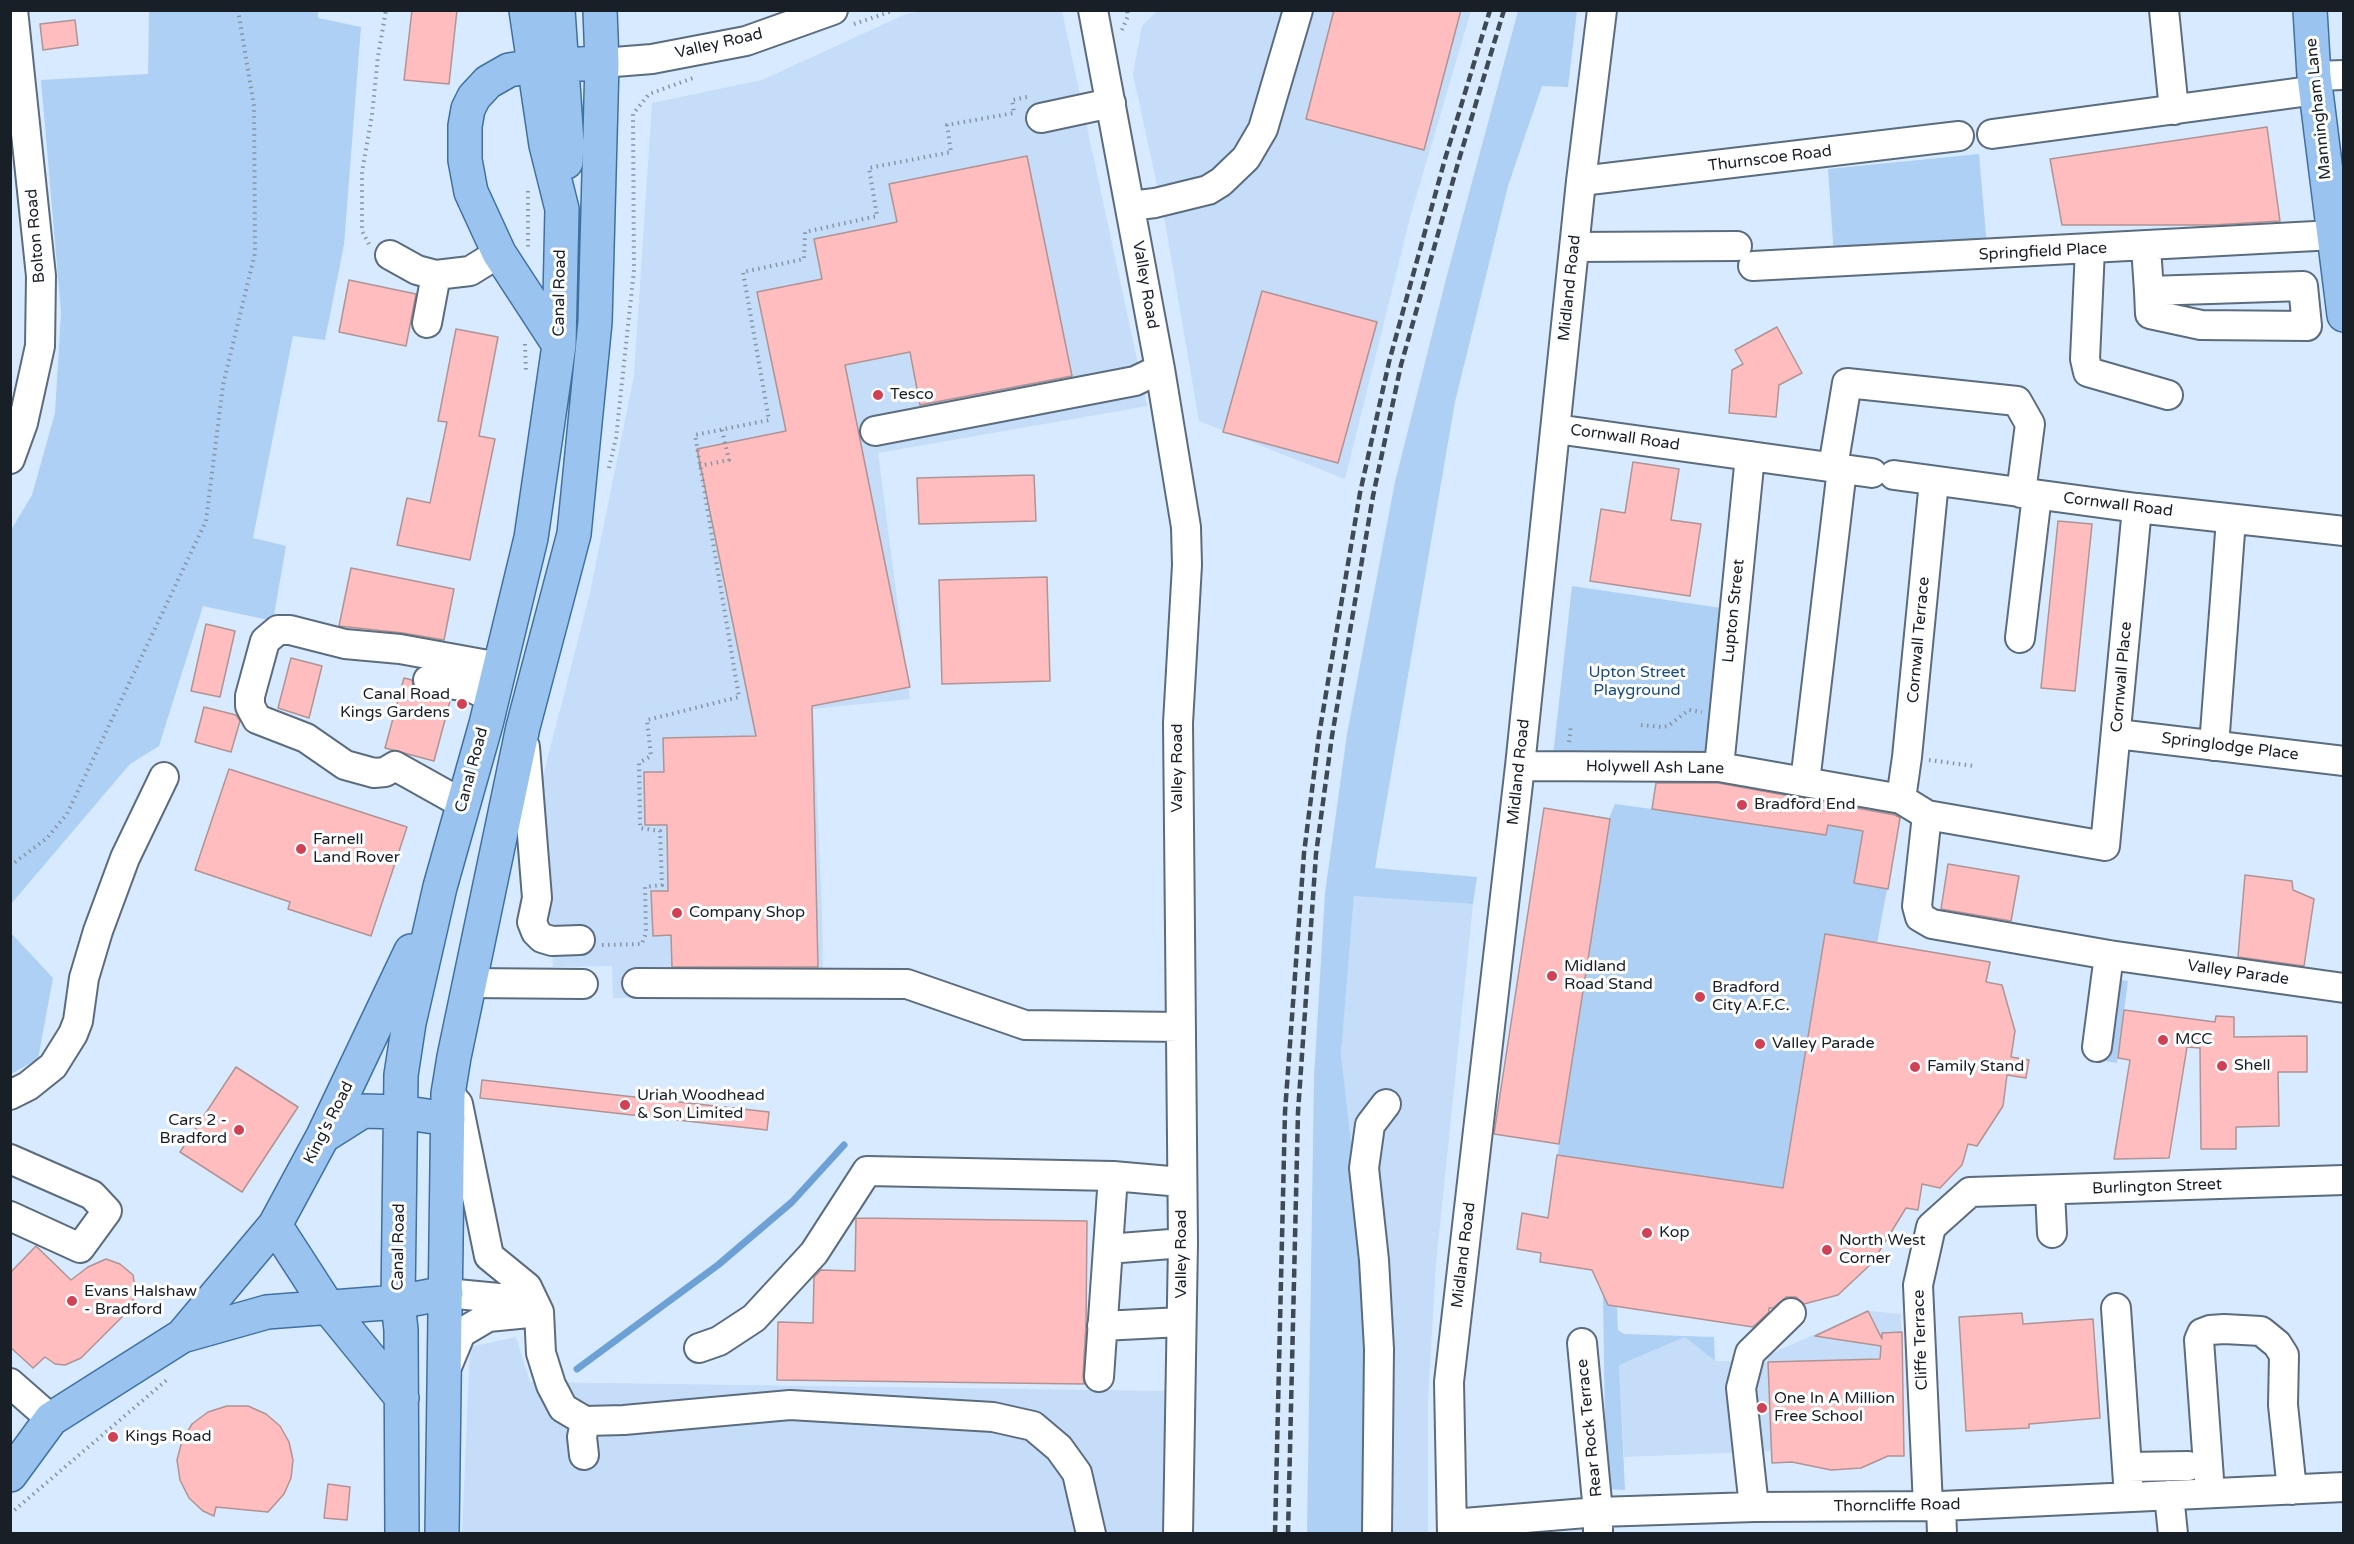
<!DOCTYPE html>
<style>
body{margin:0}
#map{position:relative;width:2354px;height:1544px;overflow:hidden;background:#d7eaff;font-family:"Varela Round",sans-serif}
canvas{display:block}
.frame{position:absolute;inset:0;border:12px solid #181f27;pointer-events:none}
</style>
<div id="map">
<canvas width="2354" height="1544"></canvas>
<div class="frame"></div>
</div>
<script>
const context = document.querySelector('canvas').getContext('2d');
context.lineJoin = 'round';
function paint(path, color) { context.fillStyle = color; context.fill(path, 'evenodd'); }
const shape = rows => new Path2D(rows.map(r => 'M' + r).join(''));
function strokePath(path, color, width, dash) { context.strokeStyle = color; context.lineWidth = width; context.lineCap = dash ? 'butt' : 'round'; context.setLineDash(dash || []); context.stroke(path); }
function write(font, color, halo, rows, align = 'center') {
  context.font = font + ' "Varela Round",sans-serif'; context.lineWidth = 6; context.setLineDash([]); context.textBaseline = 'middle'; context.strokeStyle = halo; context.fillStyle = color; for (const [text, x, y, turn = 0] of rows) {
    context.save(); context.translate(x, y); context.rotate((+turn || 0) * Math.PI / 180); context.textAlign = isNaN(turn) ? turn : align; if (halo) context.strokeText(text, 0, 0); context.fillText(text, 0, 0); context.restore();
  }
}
const built = shape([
 [923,11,1062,11,1147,406,878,453,910,699,813,709,822,911,823,994,613,998,612,966,553,967,541,784,590,593,634,376,652,103,762,80,906,14],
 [1157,11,1471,11,1411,214,1345,479,1199,421,1165,222,1133,74,1142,26],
 [1354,895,1473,904,1436,1264,1428,1399,1428,1533,1368,1533,1365,1266,1341,1054],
 [1868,1311,1901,1314,1904,1456,1888,1456,1861,1468,1831,1470,1792,1462,1772,1463,1771,1451,1624,1457,1619,1365,1685,1337,1715,1361,1768,1362,1768,1355],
 [516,1337,530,1382,1166,1391,1164,1533,462,1534,470,1347]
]);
const green = shape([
 [149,11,318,11,318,18,361,27,344,245,325,340,293,336,253,538,286,546,273,621,203,606,159,746,130,764,11,904,11,530,32,495,55,413,61,312,41,80,148,74],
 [1518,11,1577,11,1568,87,1542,86,1508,186,1455,402,1375,868,1477,877,1473,904,1354,896,1341,1054,1365,1266,1368,1533,1307,1534,1314,1077,1325,893,1347,734,1395,482,1446,279],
 [1979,154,1987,247,1834,257,1828,169],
 [1572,586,1721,608,1706,761,1553,756],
 [1657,773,1749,787,1846,797,1901,814,1877,943,1990,962,1986,982,2002,985,2015,1031,2011,1057,2029,1060,2026,1078,2007,1075,2003,1106,1977,1146,1968,1144,1962,1165,1940,1188,1922,1185,1918,1210,1906,1208,1872,1263,1850,1284,1823,1299,1790,1307,1769,1308,1766,1329,1617,1306,1618,1330,1624,1334,1714,1337,1715,1361,1685,1337,1619,1365,1625,1490,1606,1489,1603,1294,1592,1270,1540,1262,1541,1253,1517,1249,1522,1213,1549,1217,1559,1144,1494,1134,1544,808,1609,818,1615,804,1652,809],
 [11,933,53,978,38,1059,11,1074],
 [2121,980,2128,981,2117,1063,2106,1061]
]);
const stream = shape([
 [577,1369,718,1265,792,1202,844,1145]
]);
const building = shape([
 [412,10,457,10,449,84,404,80,412,10],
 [1334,10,1461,10,1424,150,1306,119,1334,10],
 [75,20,78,45,43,50,40,24,75,20],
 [2267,127,2280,221,2213,225,2062,225,2050,159,2267,127],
 [1027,156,1072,376,920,405,910,352,845,365,910,687,812,706,818,967,672,967,671,935,653,936,651,891,668,891,667,825,645,825,644,772,664,772,663,738,756,736,697,449,786,431,757,292,822,279,814,239,897,222,889,184,1027,156],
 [349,280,416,294,406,346,339,332,349,280],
 [1262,291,1377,322,1338,463,1223,432,1262,291],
 [1777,327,1802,373,1779,385,1776,417,1729,413,1732,370,1743,364,1735,350,1777,327],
 [456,329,498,337,479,436,495,439,470,560,397,545,407,498,430,503,447,422,438,421,456,329],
 [1633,462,1679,469,1671,520,1701,524,1690,596,1590,581,1601,509,1625,513,1633,462],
 [1034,475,1036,521,919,524,917,478,1034,475],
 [2058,521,2092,524,2075,691,2041,688,2058,521],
 [351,568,454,589,444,640,403,633,339,626,351,568],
 [1047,577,1050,681,942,684,939,580,1047,577],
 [206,624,235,631,220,697,191,691,206,624],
 [291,658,322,666,309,718,278,708,291,658],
 [404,678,412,680,413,686,418,693,450,701,434,761,385,748,404,678],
 [204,707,236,715,240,721,231,752,195,742,204,707],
 [229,769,407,827,371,936,288,909,290,902,195,870,229,769],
 [1656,783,1718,783,1895,815,1900,818,1888,889,1854,883,1863,831,1828,825,1826,835,1652,809,1656,783],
 [1544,808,1610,819,1559,1144,1494,1134,1544,808],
 [1948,864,2019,876,2011,921,1941,909,1948,864],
 [2245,875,2292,881,2293,890,2314,899,2304,966,2238,957,2245,875],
 [1825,934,1990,962,1986,982,2002,985,2015,1031,2011,1057,2029,1060,2026,1078,2007,1075,2003,1106,1977,1146,1968,1144,1962,1165,1940,1188,1922,1184,1918,1210,1906,1208,1872,1263,1838,1295,1804,1304,1796,1297,1786,1297,1773,1308,1769,1308,1769,1312,1753,1327,1608,1305,1592,1270,1540,1262,1541,1253,1517,1249,1522,1213,1548,1218,1557,1155,1783,1188,1825,934],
 [2124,1010,2215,1022,2216,1016,2234,1017,2234,1037,2307,1036,2307,1072,2278,1072,2279,1126,2236,1127,2236,1149,2201,1149,2200,1048,2187,1047,2169,1158,2114,1159,2130,1060,2118,1058,2124,1010],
 [236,1067,298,1107,242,1192,180,1152,236,1067],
 [482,1080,769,1112,767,1130,480,1098,482,1080],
 [856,1218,1087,1221,1086,1324,1083,1376,1084,1384,777,1380,778,1322,813,1323,814,1277,821,1270,855,1271,856,1218],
 [36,1246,71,1280,88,1267,106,1259,120,1264,133,1275,136,1293,130,1309,81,1358,65,1365,55,1364,45,1357,33,1368,10,1347,10,1273,36,1246],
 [1868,1311,1882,1339,1882,1333,1902,1332,1904,1456,1888,1456,1861,1468,1831,1470,1792,1462,1772,1463,1768,1362,1880,1359,1881,1346,1815,1336,1868,1311],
 [2022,1313,2023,1324,2093,1319,2100,1418,2029,1424,2029,1428,1966,1431,1959,1317,2022,1313],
 [227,1406,248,1406,266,1414,280,1426,289,1442,293,1460,291,1478,284,1494,268,1512,216,1507,214,1516,203,1511,189,1498,180,1480,177,1460,182,1441,192,1424,208,1412,227,1406],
 [328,1484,350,1487,347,1520,324,1518,328,1484]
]);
const path = shape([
 [854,24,895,10],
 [1122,30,1128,16,1127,10],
 [528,191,528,247],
 [369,244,362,231,362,172,372,115,378,56,386,10],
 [525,344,526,373],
 [699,466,729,460,722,430],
 [609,468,616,438,634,270,633,114,649,94,693,78],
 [1641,725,1662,727,1668,726,1689,710,1702,712],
 [1569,742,1571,726],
 [1929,760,1974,766],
 [10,866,47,838,67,814,206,521,223,385,255,253,254,106,238,10],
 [602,945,642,944,646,933,645,887,662,885,660,831,640,828,639,763,651,756,647,720,739,697,695,435,769,420,743,272,804,259,805,232,877,216,869,168,951,152,947,125,1014,113,1012,100,1027,97],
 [10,1514,169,1378]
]);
const minor = shape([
 [1093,10,1160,369,1186,527,1187,565,1178,723,1183,1243,1178,1534],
 [2164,10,2174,110],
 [602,63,652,59,746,41,833,10],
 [2314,76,2344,75],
 [1041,118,1111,103],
 [1992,134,2317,90],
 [1581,181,1959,136],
 [1130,206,1155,203,1208,190,1221,182,1246,158,1263,129,1298,10],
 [1574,247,1737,246],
 [2146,247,2149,291,2303,286,2307,326,2201,325,2150,314,2149,291],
 [2090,249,2085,359,2088,372,2168,395],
 [390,255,417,270,436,275,470,271,499,253],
 [1753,266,2334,235],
 [427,323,436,275],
 [1556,429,1872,473],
 [875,431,1135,381,1160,369],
 [10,459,23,423,40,346,41,276,13,10],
 [1833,467,1847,383,2017,401,2030,424,2021,493],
 [1894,475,2137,508,2344,531],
 [2020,638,2037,495],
 [428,680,472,688,491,697],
 [2117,734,2344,761],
 [2214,746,2231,519],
 [525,747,537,898,532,922,536,932,542,938,552,941,580,940],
 [1520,766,1719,767,1901,799,1927,815,2105,846,2137,508],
 [1719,767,1750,456],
 [1805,782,1842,469],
 [1901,799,1907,757,1934,481],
 [463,804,395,766,385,772,374,773,345,765,306,738,257,719,250,706,250,696,265,641,278,630,290,630,345,644,400,649,499,667],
 [1927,815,1917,906,1920,917,1932,924,2109,955,2344,988],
 [470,983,583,984],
 [637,983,907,984,1025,1025,1180,1027],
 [2097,1047,2109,955],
 [10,1095,28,1086,53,1066,73,1034,78,1021,84,978,98,931,125,858,164,777],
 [453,1098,458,1104,489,1256,527,1287,539,1312,541,1353,551,1385,563,1408,585,1421,624,1420,790,1405,993,1417,1033,1426,1059,1448,1077,1473,1091,1534],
 [10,1159,92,1195,107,1211,80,1248,10,1216],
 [1113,1176,1181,1182],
 [2050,1191,2052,1233],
 [1108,1249,1183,1243],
 [446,1293,509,1299,523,1305],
 [2116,1308,2129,1497],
 [1102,1326,1181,1322],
 [1582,1343,1598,1512,1598,1534],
 [699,1348,719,1341,754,1318,814,1253,867,1171,1113,1176,1099,1377],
 [446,1369,461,1333,488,1317,539,1312],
 [10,1383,51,1419],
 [584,1455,582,1437,585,1421],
 [2127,1467,2188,1466],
 [2210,1493,2199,1340,2202,1333,2210,1330,2224,1329,2261,1331,2277,1344,2284,1355,2283,1405,2292,1490],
 [2169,1495,2173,1534],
 [1928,1506,1918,1285,1931,1227,1970,1192,2344,1180],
 [1941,1506,1942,1534],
 [1754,1507,1741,1388,1750,1353,1791,1313],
 [1452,1524,1598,1512,1754,1507,1941,1506,2344,1487],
 [1377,1534,1379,1349,1374,1260,1364,1168,1370,1125,1386,1104],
 [1452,1534,1449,1382,1520,766,1581,181,1602,10]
]);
const major = shape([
 [558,10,567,143,566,162],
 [2310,10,2314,76,2344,315],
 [559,345,499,253,471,192,465,160,465,126,468,109,474,97,488,82,509,70,535,66,602,63],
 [325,1135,363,1111,400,1112,448,1119],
 [275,1225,328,1307,402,1398],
 [182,1336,275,1225,323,1136,411,951],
 [10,1475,51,1419,182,1336,267,1312,398,1302,446,1293],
 [402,1534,401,1330,398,1302,401,1075,409,1023,440,887,486,724,531,538,559,345,562,209,546,145,526,10],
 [442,1534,448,1094,454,1057,523,727,574,534,595,322,602,63,600,10]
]);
const rail = shape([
 [1275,1534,1285,1112,1304,853,1319,735,1360,493,1389,362,1445,159,1490,10],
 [1288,1534,1298,1112,1316,854,1332,736,1373,496,1401,365,1458,163,1504,10]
]);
const markers = [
 [878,395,6,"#d14155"],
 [462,704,6,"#d14155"],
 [1742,805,6,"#d14155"],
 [301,849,6,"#d14155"],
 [677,913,6,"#d14155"],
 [1552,976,6,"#d14155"],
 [1700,997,6,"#d14155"],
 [2163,1040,6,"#d14155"],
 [1760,1044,6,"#d14155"],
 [2222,1066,6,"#d14155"],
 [1915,1067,6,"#d14155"],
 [625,1105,6,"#d14155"],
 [239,1130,6,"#d14155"],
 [1647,1233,6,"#d14155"],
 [1827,1250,6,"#d14155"],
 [72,1301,6,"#d14155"],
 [1762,1408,6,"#d14155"],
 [113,1437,6,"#d14155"]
];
const streetNames = [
 ["Valley Road",719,44,-13],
 ["Manningham Lane",2319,109,-96],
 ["Thurnscoe Road",1770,159,-7],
 ["Bolton Road",36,236,-95],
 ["Springfield Place",2043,252,-3],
 ["Valley Road",1145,285,80],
 ["Midland Road",1570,288,-84],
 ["Canal Road",560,293,-89],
 ["Cornwall Road",1625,438,8],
 ["Cornwall Road",2118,505,7],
 ["Lupton Street",1734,611,-84],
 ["Cornwall Terrace",1919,640,-85],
 ["Cornwall Place",2122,677,-85],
 ["Springlodge Place",2230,747,7],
 ["Valley Road",1178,768,-90],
 ["Holywell Ash Lane",1655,768,1],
 ["Canal Road",472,770,-75],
 ["Midland Road",1519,772,-84],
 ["Valley Parade",2238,973,8],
 ["King's Road",329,1123,-63],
 ["Burlington Street",2157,1187,-2],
 ["Canal Road",399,1247,-89],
 ["Valley Road",1182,1254,-90],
 ["Midland Road",1464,1255,-83],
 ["Cliffe Terrace",1921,1340,-92],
 ["Rear Rock Terrace",1590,1428,-96],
 ["Thorncliffe Road",1897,1506,-1]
];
const poiNames = [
 ["Tesco",890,395],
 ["Canal Road",450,695,"right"],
 ["Kings Gardens",450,713,"right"],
 ["Bradford End",1754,805],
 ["Farnell",313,840],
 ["Land Rover",313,858],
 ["Company Shop",689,913],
 ["Midland",1564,967],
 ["Road Stand",1564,985],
 ["Bradford",1712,988],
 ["City A.F.C.",1712,1006],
 ["MCC",2175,1040],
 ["Valley Parade",1772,1044],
 ["Shell",2234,1066],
 ["Family Stand",1927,1067],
 ["Uriah Woodhead",637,1096],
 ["& Son Limited",637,1114],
 ["Cars 2 -",227,1121,"right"],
 ["Bradford",227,1139,"right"],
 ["Kop",1659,1233],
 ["North West",1839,1241],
 ["Corner",1839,1259],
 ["Evans Halshaw",84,1292],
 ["- Bradford",84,1310],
 ["One In A Million",1774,1399],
 ["Free School",1774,1417],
 ["Kings Road",125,1437]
];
const parkNames = [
 ["Upton Street",1637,673],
 ["Playground",1637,691]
];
paint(built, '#c5ddf8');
paint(green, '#aed0f4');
strokePath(stream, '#6da0d5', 7);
paint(building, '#ffbdbf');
strokePath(building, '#b09393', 1.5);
strokePath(minor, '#5b6c7e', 32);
strokePath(major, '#4070a2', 36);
strokePath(path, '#8694a3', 4, [1.5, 4.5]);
strokePath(minor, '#fff', 28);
strokePath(major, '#9ac4ef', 33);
strokePath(rail, '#404a54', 4.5, [9, 4.5]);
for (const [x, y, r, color] of markers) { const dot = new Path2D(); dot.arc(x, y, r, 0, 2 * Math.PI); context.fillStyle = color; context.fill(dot); strokePath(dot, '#fff', 2); }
write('16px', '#181f27', '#fff', streetNames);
write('16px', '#181f27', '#fff', poiNames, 'left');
write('16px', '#174d7e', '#fff', parkNames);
</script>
